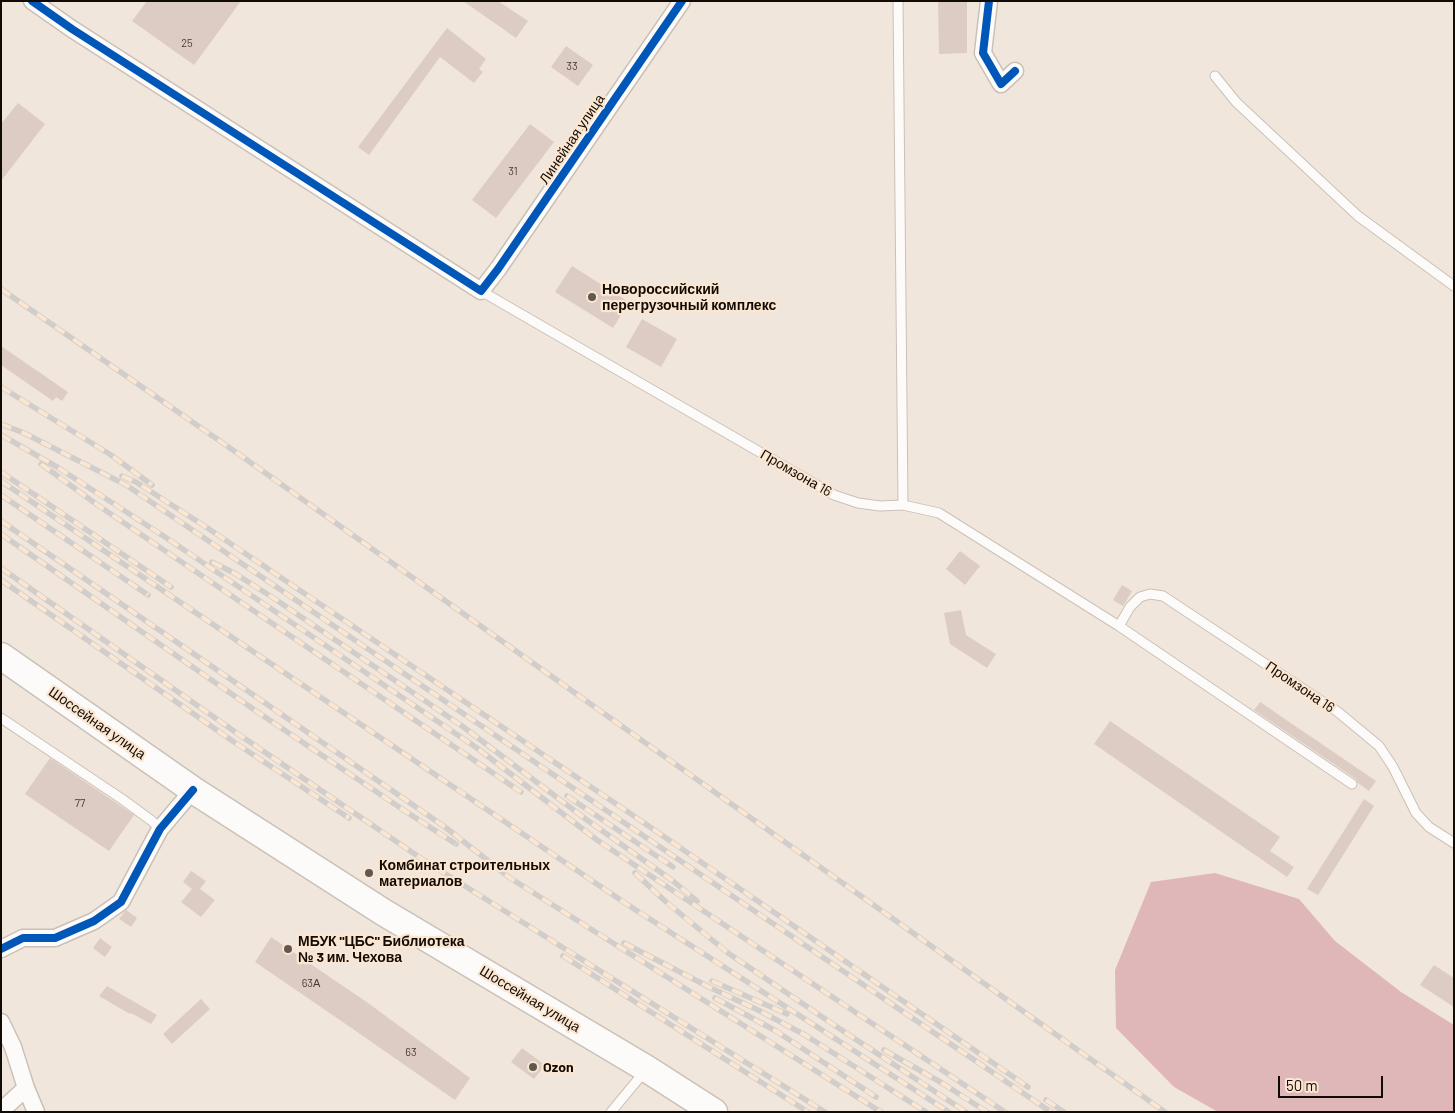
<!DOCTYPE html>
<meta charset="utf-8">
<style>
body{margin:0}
#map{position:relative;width:1455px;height:1113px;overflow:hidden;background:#f1e6db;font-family:Barlow,sans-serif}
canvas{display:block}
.frame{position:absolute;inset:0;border:2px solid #120b05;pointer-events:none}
.scale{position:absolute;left:1278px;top:1076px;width:105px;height:22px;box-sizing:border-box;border:2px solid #120b05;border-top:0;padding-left:6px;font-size:15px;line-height:18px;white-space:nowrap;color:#120b05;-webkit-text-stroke:4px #fbe6d1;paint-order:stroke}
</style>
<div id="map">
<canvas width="1455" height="1113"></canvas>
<div class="frame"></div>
<div class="scale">50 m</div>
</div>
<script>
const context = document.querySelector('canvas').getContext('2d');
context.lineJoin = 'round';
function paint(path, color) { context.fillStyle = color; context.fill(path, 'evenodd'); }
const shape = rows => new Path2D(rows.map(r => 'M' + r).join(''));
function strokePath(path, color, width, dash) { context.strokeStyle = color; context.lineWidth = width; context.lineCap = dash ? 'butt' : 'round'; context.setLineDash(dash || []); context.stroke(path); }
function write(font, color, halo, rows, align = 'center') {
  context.font = font + ' Barlow,sans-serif'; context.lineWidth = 4.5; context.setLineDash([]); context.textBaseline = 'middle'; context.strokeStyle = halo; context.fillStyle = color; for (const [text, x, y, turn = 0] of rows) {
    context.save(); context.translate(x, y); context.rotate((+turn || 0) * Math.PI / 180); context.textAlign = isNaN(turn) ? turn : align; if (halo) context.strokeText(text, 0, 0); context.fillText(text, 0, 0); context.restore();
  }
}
const forest = shape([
 [1215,873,1299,899,1335,941,1401,992,1454,1025,1454,1112,1218,1112,1174,1087,1116,1028,1115,970,1151,882]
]);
const building = shape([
 [147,1,241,1,194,65,132,21],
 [463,1,498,1,528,21,516,38],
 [938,1,967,1,967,53,939,54],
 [447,28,486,59,479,69,483,72,474,83,440,57,369,155,358,147],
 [566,46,593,65,578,86,551,67],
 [18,103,45,124,1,181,1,124],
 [530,124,554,142,496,218,472,200],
 [572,266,629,302,613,328,555,292],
 [642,319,677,339,661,367,626,347],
 [1,346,68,392,62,401,56,397,53,401,1,365],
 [960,551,980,566,965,585,946,569],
 [1122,585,1132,591,1123,606,1113,600],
 [961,610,966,635,996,654,987,668,950,644,944,613],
 [1260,702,1376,781,1369,791,1358,783,1356,779,1254,710],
 [1110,721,1280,837,1270,851,1294,867,1287,877,1094,744],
 [50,758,134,815,109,851,25,794],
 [1364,799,1374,806,1318,895,1307,889],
 [191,871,206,881,200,889,215,900,201,917,181,902,192,889,183,882],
 [126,910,137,918,131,927,119,919],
 [271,937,368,1003,470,1078,455,1100,350,1027,255,962],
 [100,938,112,947,105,957,93,948],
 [1434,965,1454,978,1454,1007,1420,985],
 [107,986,157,1015,151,1024,131,1013,130,1014,99,996],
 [201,999,210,1009,172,1044,163,1034],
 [522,1048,545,1065,534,1079,511,1062]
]);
const service = shape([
 [898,1,903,505],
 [1215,76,1236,102,1358,216,1454,286],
 [481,291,834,495,858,503,880,506,903,505,939,513,1119,626,1352,784],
 [1119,626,1130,607,1140,597,1150,594,1163,596,1338,712,1379,746,1393,767,1416,813,1429,827,1454,843],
 [1,718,122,799,152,821,160,829],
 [611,1112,645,1071]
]);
const minor = shape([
 [32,1,72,29,481,291,498,269,682,1],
 [989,1,983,53,1001,84,1015,71],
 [1,949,23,938,55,938,94,921,121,902,160,829,193,790],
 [1,1022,13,1047,26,1088,36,1112],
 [1,1111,26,1088]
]);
const primary = shape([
 [1,656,193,790,383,912,647,1069,714,1112]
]);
const rail = shape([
 [1,289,240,455,1165,1112],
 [1,387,111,455,152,485],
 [1,424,24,433,126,485,1051,1112],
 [1,435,57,467,165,537,477,748,597,840,1005,1112],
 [41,464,99,506,521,792],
 [1,472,171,587],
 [122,476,136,482,206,527,634,816,1028,1087],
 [1,481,625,903,949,1112],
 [1,495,148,595],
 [1,521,445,827,510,878,881,1112],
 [1,534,259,713,408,813,456,844],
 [212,562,234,573,272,597,462,726,587,820,673,881,697,901],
 [1,568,241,736,425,861,825,1112],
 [1,580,234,742,349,818],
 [567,796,673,867],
 [635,873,665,901,728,953,837,1027,966,1112],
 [624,943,709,987,760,1011,805,1035,926,1112],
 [563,956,808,1112],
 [712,981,787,1014],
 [715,998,776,1031,876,1097],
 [884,1050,942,1083,987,1112],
 [1046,1100,1064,1112]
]);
const cycleway = shape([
 [32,1,72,29,481,291,498,269,682,1],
 [989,1,983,53,1001,84,1015,71],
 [1,949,23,938,55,938,94,921,121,902,160,829,193,790]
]);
const markers = [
 [592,297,5,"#605850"],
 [369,873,5,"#605850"],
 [288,949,5,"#605850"],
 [533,1067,5,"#605850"]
];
const numberNames = [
 ["25",187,43],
 ["33",572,66],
 ["31",513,171],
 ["77",80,803],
 ["63А",311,983],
 ["63",411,1052]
];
const streetNames = [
 ["Линейная улица",572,139,-56],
 ["Промзона 16",796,473,30],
 ["Промзона 16",1300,687,34],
 ["Шоссейная улица",97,723,35],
 ["Шоссейная улица",530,999,31]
];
const poiNames = [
 ["Новороссийский",602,289],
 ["перегрузочный комплекс",602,305],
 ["Комбинат строительных",379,865],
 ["материалов",379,881],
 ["МБУК \"ЦБС\" Библиотека",298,941],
 ["№ 3 им. Чехова",298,957],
 ["Ozon",543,1067]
];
paint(forest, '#e0b7b8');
paint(building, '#ddccc4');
strokePath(service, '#c9c1b8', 11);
strokePath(minor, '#c9c1b8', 19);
strokePath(primary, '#c9c1b8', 29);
strokePath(service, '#fdfbfa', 9);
strokePath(minor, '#fdfbfa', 16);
strokePath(primary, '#fdfbfa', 26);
strokePath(rail, '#d1cdca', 5.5);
strokePath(rail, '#fbe6d1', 4, [11]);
strokePath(cycleway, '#0057b8', 8);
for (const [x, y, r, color] of markers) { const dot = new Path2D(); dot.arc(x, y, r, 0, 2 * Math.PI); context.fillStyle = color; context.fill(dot); strokePath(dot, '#fbe6d1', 2); }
write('11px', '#473d37', null, numberNames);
write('14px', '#120b05', '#fbe6d1', streetNames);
write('bold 14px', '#120b05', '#fbe6d1', poiNames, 'left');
</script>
